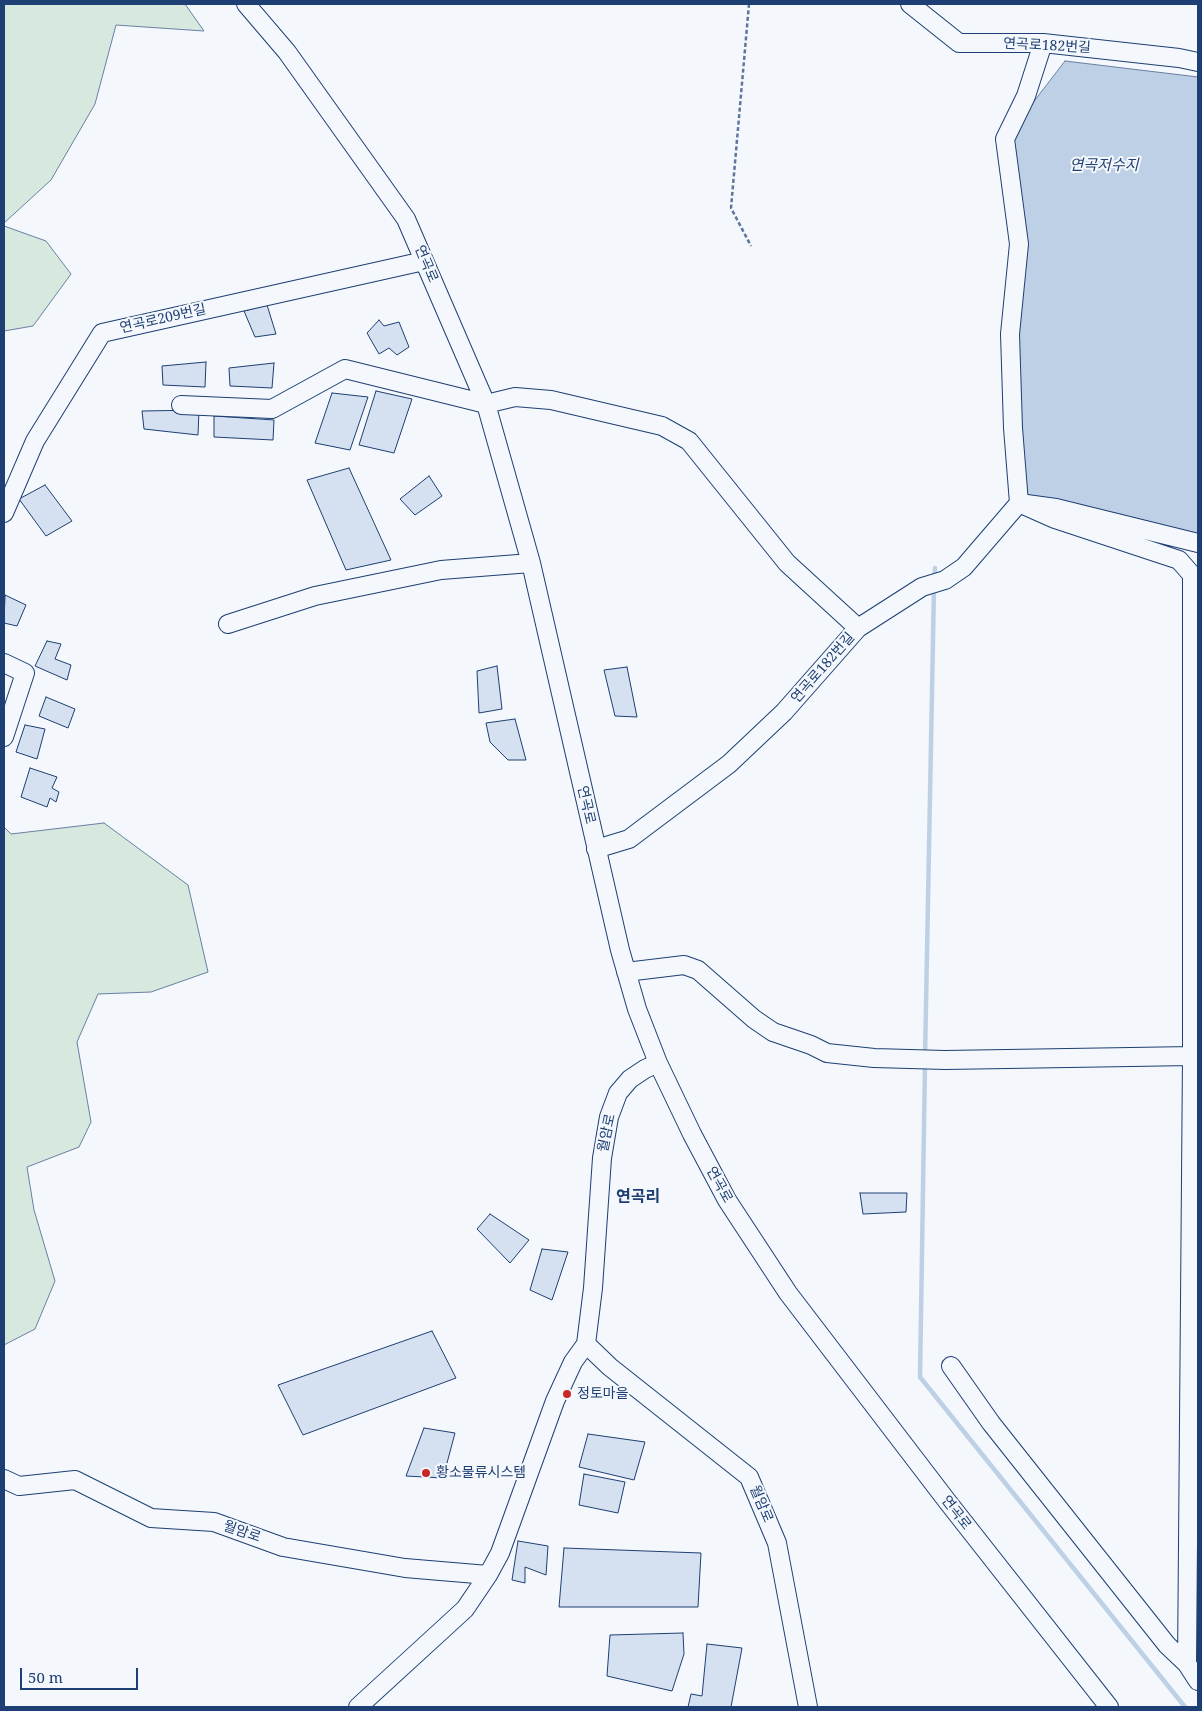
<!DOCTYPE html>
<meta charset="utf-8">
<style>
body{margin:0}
#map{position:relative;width:1202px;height:1711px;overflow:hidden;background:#f4f7fb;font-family:"Noto Serif",serif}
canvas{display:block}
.frame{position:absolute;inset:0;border:5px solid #1d3f73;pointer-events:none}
.scale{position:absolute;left:20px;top:1668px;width:118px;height:22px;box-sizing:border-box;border:2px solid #1d3f73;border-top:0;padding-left:6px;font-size:15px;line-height:18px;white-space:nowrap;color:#1d3f73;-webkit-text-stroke:4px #f4f7fb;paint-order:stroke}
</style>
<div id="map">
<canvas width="1202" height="1711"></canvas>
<div class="frame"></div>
<div class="scale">50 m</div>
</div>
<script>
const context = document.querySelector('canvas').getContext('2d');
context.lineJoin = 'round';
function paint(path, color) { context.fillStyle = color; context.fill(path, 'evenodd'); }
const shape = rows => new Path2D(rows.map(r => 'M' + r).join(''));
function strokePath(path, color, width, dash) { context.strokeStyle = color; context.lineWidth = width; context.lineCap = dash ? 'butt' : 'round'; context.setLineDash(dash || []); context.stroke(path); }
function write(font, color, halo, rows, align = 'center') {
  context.font = font + ' "Noto Serif","Noto Sans KR",serif'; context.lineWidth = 4; context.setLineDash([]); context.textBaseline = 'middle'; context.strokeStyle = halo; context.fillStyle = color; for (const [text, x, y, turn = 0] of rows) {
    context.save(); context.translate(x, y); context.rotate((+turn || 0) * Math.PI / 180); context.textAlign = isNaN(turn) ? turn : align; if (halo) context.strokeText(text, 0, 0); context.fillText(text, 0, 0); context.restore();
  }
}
const green = shape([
 [4,4,185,4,204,31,116,25,95,104,51,180,4,223,4,4],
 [4,226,46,241,71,274,33,326,4,331,4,226],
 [104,823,188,885,208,972,151,992,98,994,77,1042,91,1122,79,1147,27,1167,34,1210,55,1281,35,1329,4,1345,4,827,11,834,104,823]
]);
const water = shape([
 [1065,61,1198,77,1198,534,1031,496,1018,490,1019,244,1005,139,1065,61]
]);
const stream = shape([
 [934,579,935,568],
 [925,1057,934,587],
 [925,1064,920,1377,1185,1707]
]);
const building = shape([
 [267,305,276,334,255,337,244,311,267,305],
 [379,320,384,326,399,322,409,347,397,355,389,348,379,354,367,333,379,320],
 [206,362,205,387,163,385,162,366,206,362],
 [274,363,272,388,230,386,229,368,274,363],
 [376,391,412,399,394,453,359,445,376,391],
 [332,393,368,397,350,450,315,443,332,393],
 [199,410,198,435,144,429,142,411,199,410],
 [214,416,274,420,273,440,214,437,214,416],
 [349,468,391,560,346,570,307,480,349,468],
 [429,476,442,496,415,515,400,499,429,476],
 [45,485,72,521,46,536,19,499,45,485],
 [5,595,26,605,17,626,4,623,5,595],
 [47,641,61,644,55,659,71,665,67,680,35,666,47,641],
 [497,666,502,709,479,713,477,671,497,666],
 [627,667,637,717,615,716,604,670,627,667],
 [46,697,75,709,68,728,39,716,46,697],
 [515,719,526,760,508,760,490,742,486,723,515,719],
 [25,725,45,729,37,759,16,752,25,725],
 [30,768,57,777,52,788,59,792,56,802,50,798,47,807,21,797,30,768],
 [860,1193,907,1193,906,1212,863,1214,860,1193],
 [490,1214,529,1240,510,1263,477,1229,490,1214],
 [542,1249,568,1252,552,1300,530,1290,542,1249],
 [432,1331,456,1378,303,1435,278,1385,432,1331],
 [424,1428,455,1433,443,1478,406,1476,424,1428],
 [588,1434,645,1442,634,1480,579,1467,588,1434],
 [584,1474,625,1482,618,1513,579,1505,584,1474],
 [518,1541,548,1546,546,1575,525,1567,525,1583,512,1580,518,1541],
 [564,1548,701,1553,698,1607,559,1607,564,1548],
 [683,1633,684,1654,672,1691,607,1676,610,1635,683,1633],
 [707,1644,742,1648,731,1707,688,1707,691,1694,702,1696,707,1644]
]);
const path = shape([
 [749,4,731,208,751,246]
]);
const minor = shape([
 [246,4,287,52,406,219,486,404,531,563,620,950,637,1009,658,1063,692,1134,727,1200,788,1293,947,1501,1109,1707],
 [910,4,959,43,1043,43,1179,58,1198,62],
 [1043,43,1026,96,1005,139,1019,244,1010,334,1013,428,1019,503,1055,519,1179,560,1192,575,1192,1056,1187,1664,1198,1681],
 [181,405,272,409,345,369,486,404,515,397,551,400,662,426,689,441,787,563,858,628],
 [4,513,35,441,102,333,424,261],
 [228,624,315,596,441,570,531,563],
 [4,663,25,673,4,737],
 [596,849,629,839,729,764,784,712,858,628,922,587,945,580,964,567,1019,503,1056,508,1198,543],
 [626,972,684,965,698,970,754,1019,773,1032,811,1045,827,1053,874,1058,945,1060,1192,1056],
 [586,1344,610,1367,749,1477,777,1543,808,1707],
 [951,1366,991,1423,1167,1645,1187,1664],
 [4,1479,19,1486,75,1480,151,1518,214,1522,283,1547,405,1568,488,1575],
 [358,1707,465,1609,488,1575,500,1553,555,1401,573,1362,586,1344,593,1288,602,1158,609,1117,618,1093,630,1079,645,1069,658,1063]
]);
const markers = [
 [567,1394,5,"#c62828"],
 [426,1473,5,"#c62828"]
];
const streetNames = [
 ["연곡로182번길",1047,46,3],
 ["연곡로",426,264,67],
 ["연곡로209번길",163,319,-13],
 ["연곡로182번길",823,668,-49],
 ["연곡로",586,805,77],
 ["월암로",607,1133,-78],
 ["연곡로",719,1185,61],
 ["월암로",761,1504,67],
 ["연곡로",956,1513,52],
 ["월암로",242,1532,19]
];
const poiNames = [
 ["정토마을",577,1394],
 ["황소물류시스템",436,1473]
];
const waterNames = [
 ["연곡저수지",1104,166]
];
const quarterNames = [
 ["연곡리",638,1197]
];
paint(green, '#d7e8df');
strokePath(green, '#687fa3', 1);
paint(water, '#bed0e5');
strokePath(water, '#687fa3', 1);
strokePath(stream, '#bed0e5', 4.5);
paint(building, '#d5e0f0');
strokePath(building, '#1d3f73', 1);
strokePath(minor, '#1d3f73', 20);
strokePath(path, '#5e769c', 2.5, [4, 2.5]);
strokePath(minor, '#f4f7fb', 18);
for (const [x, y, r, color] of markers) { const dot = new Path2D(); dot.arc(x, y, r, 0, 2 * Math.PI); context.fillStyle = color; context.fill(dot); strokePath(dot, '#f4f7fb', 2); }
write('14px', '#1d3f73', '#f4f7fb', streetNames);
write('14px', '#1d3f73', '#f4f7fb', poiNames, 'left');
write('italic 15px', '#1d3f73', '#f4f7fb', waterNames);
write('bold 16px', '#1d3f73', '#f4f7fb', quarterNames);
</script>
